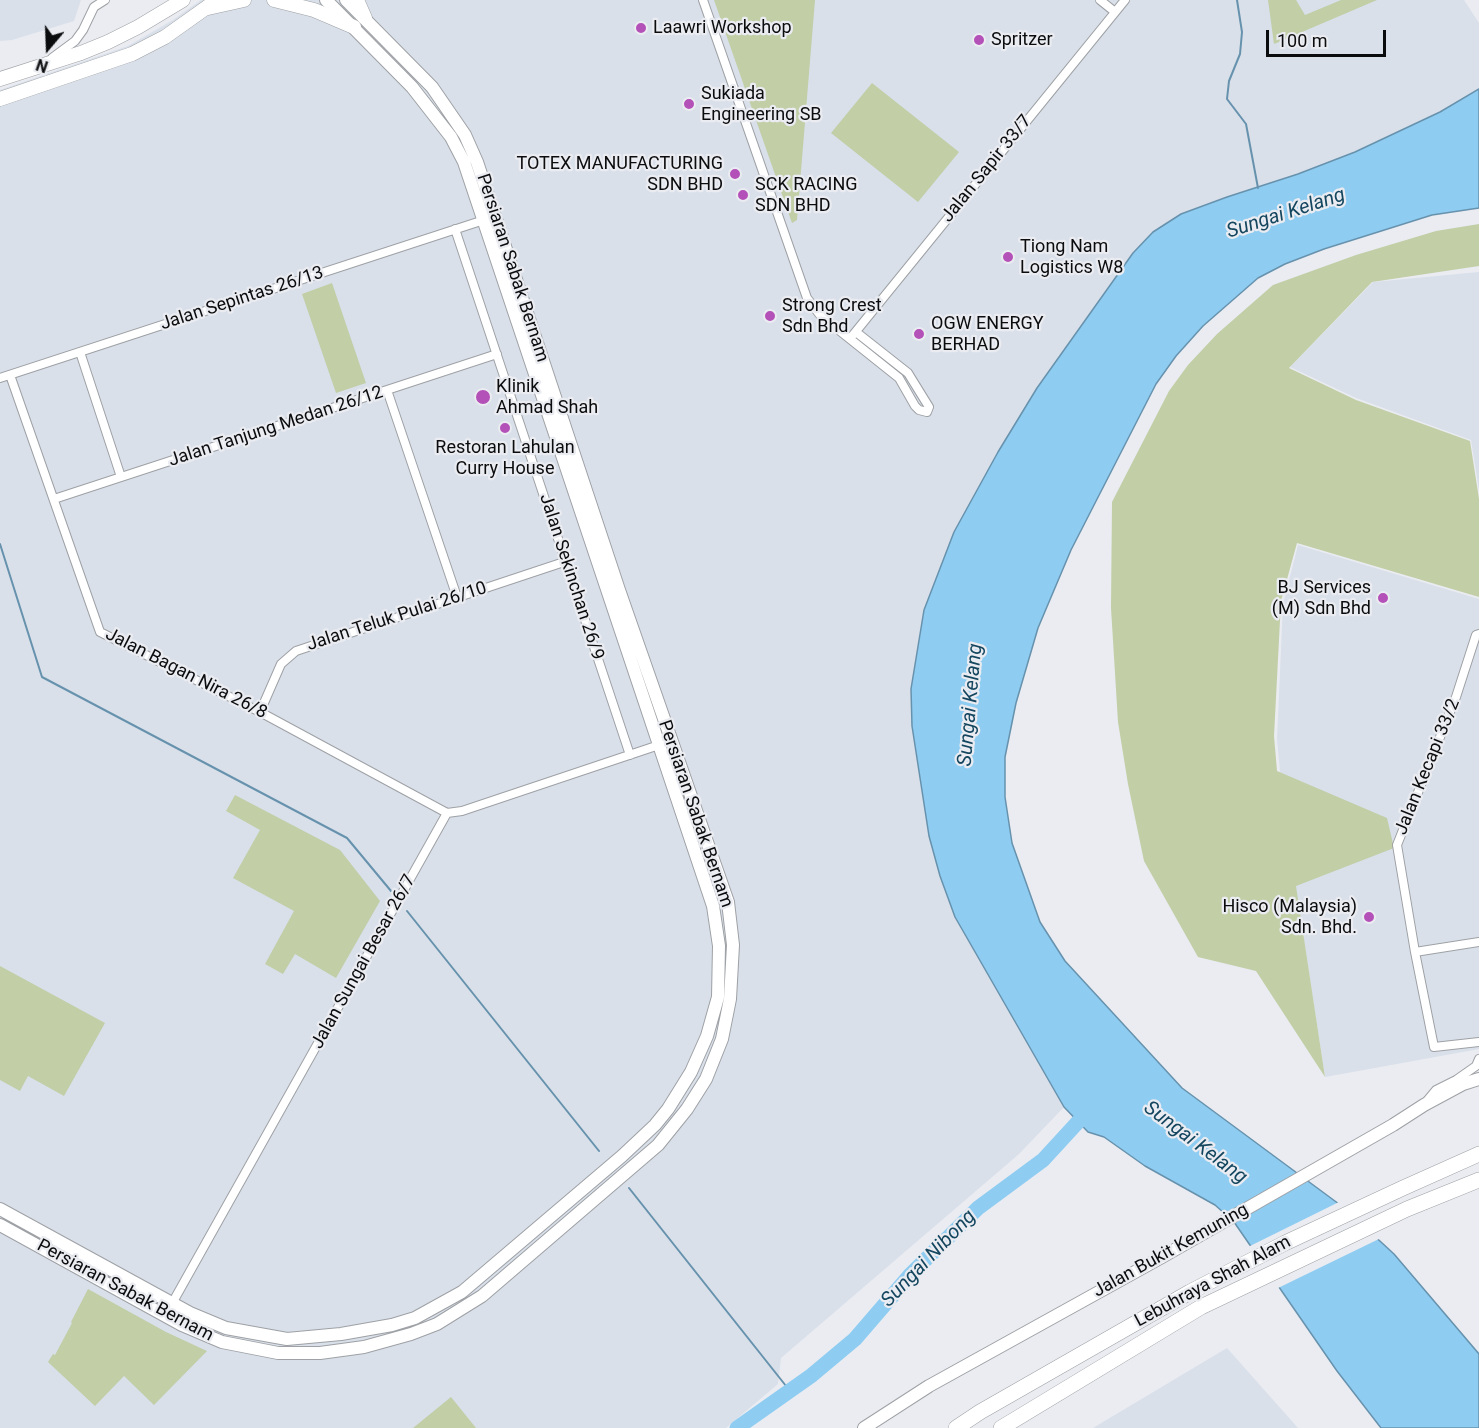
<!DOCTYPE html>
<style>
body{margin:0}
#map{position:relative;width:1479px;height:1428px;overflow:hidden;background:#eaecf1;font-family:Roboto,sans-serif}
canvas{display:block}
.north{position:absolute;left:18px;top:18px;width:60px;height:60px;-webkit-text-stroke:4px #eaecf1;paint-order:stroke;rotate:199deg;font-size:16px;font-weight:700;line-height:24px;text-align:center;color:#0b0c0d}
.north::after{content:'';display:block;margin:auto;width:21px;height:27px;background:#0b0c0d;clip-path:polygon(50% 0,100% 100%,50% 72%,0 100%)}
.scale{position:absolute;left:1266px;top:30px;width:120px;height:27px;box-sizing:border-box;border:3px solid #0b0c0d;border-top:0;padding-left:8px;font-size:18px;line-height:21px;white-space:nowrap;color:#0b0c0d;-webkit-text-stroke:4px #eaecf1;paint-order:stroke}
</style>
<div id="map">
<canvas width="1479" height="1428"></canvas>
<div class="north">N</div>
<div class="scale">100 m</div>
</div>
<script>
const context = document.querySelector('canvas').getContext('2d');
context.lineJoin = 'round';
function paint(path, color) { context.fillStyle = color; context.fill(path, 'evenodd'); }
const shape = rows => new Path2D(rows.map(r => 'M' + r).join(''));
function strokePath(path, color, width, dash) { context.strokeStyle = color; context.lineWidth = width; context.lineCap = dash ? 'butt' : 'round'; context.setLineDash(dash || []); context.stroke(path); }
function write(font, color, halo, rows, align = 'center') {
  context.font = font + ' Roboto,sans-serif'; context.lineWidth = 4.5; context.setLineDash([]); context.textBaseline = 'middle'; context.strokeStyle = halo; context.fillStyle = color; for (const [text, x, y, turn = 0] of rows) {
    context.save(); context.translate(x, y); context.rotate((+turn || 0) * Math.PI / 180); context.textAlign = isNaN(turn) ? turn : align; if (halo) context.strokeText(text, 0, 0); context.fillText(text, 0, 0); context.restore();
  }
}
const built = shape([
 [0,0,81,0,74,21,12,40,0,41],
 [201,0,1464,0,1479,23,1479,89,1440,112,1355,152,1298,174,1227,197,1181,214,1153,232,1133,253,1037,388,998,452,954,532,924,610,911,689,940,876,955,917,1064,1107,1019,1154,781,1358,778,1384,726,1428,0,1428,0,90,128,46,173,20],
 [1479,272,1479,490,1471,440,1356,398,1290,367,1373,282],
 [1298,545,1479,599,1479,1049,1325,1077,1283,804,1277,739,1283,604],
 [1227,1348,1298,1428,1093,1428]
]);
const green = shape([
 [714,0,815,0,797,220,792,223],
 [1268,0,1296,0,1305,15,1341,0,1377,0,1274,44],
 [872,83,959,152,918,202,831,133],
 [1479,224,1479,266,1372,282,1289,368,1356,400,1470,441,1479,499,1479,597,1297,543,1281,601,1274,736,1277,771,1387,818,1394,848,1296,886,1325,1077,1256,971,1198,957,1144,861,1128,784,1118,722,1111,608,1112,502,1169,391,1188,365,1217,334,1273,285,1356,255,1436,231],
 [332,283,366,383,336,393,302,294],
 [235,795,340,850,380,901,336,978,295,954,283,974,265,964,294,911,233,878,260,830,226,811],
 [0,966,105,1023,64,1096,28,1076,20,1091,0,1080],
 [88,1289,166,1332,207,1351,154,1405,124,1376,95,1406,48,1362,53,1354,55,1355,72,1323,71,1322],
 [451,1397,476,1428,413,1428]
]);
const water = shape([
 [1479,89,1479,208,1432,215,1324,249,1285,264,1258,278,1203,326,1176,356,1156,384,1071,550,1038,628,1016,703,1005,757,1005,797,1012,843,1040,922,1065,961,1182,1088,1343,1207,1394,1254,1479,1354,1479,1428,1381,1428,1337,1371,1234,1222,1215,1205,1145,1166,1104,1137,1088,1132,1064,1107,955,917,940,876,929,836,912,726,911,689,924,610,954,532,998,452,1037,388,1133,253,1153,232,1181,214,1227,197,1298,174,1355,152,1440,112,1479,89]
]);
const pier = shape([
 [1341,1201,1381,1238,1276,1289,1248,1247]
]);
const stream = shape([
 [1237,0,1242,32,1240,54,1229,81,1227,99,1246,124,1258,188],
 [0,544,42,677,347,838,391,891],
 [407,911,599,1151],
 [629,1188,790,1391]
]);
const river = shape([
 [737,1428,812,1375,855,1339,911,1274,978,1208,1043,1160,1077,1123,1092,1109]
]);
const street = shape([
 [703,0,807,298,820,315,899,378,915,406,919,410,927,412,929,407,908,373,856,332],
 [1100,0,1115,12],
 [52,58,75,41,83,30,94,7,105,0],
 [455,229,630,755],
 [853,335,1125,0],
 [80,352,121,477],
 [10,375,100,632,260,712,447,813],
 [0,378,484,220],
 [387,390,457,597],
 [54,499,497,354],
 [1479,634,1476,635,1456,697,1397,845,1415,952,1434,1047,1479,1042],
 [260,712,281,664,296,651,567,561],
 [1415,952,1479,942],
 [1426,1102,1436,1090,1456,1080,1476,1066,1479,1059],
 [165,1316,447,813,462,811,671,741]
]);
const secondary = shape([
 [0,1209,190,1313,226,1328,287,1339,341,1334,392,1325,415,1318,462,1292,622,1156,655,1125,668,1109,691,1072,707,1036,718,997,719,946,713,906,464,162,451,137,412,87,326,0],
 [0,1225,182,1325,222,1342,278,1353,320,1353,364,1347,411,1334,437,1324,482,1296,658,1145,687,1109,706,1079,722,1039,730,999,733,945,728,902,619,590,477,162,465,135,432,87,346,0],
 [864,1428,929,1386,1162,1257,1393,1125,1424,1105,1463,1084,1479,1079]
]);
const primary = shape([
 [274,0,314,10,354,27],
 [357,0,365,18],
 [208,8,244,0],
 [0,79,81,53,108,42,138,27,183,0],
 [0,99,132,54,165,37,217,0]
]);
const highway = shape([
 [956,1428,980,1412,1190,1292,1285,1243,1403,1188,1479,1154],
 [1001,1428,1201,1307,1407,1209,1479,1180]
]);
const markers = [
 [641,28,6,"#b451b8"],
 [979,40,6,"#b451b8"],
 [689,104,6,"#b451b8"],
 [735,174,6,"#b451b8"],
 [743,195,6,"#b451b8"],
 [1008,257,6,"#b451b8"],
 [770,316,6,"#b451b8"],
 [919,334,6,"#b451b8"],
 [483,397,8,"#b451b8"],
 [505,428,6,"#b451b8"],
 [1383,598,6,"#b451b8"],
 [1369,917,6,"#b451b8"]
];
const poiNames = [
 ["Laawri Workshop",653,28],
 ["Spritzer",991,40],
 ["Sukiada",701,94],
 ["Engineering SB",701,115],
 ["TOTEX MANUFACTURING",723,164,"right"],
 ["SDN BHD",723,185,"right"],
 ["SCK RACING",755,185],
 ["SDN BHD",755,206],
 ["Tiong Nam",1020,247],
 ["Logistics W8",1020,268],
 ["Strong Crest",782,306],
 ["Sdn Bhd",782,327],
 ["OGW ENERGY",931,324],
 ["BERHAD",931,345],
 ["Klinik",496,387],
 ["Ahmad Shah",496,408],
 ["Restoran Lahulan",505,448,"center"],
 ["Curry House",505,469,"center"],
 ["BJ Services",1371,588,"right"],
 ["(M) Sdn Bhd",1371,609,"right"],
 ["Hisco (Malaysia)",1357,907,"right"],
 ["Sdn. Bhd.",1357,928,"right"]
];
const streetNames = [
 ["Jalan Sapir 33/7",987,169,-51],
 ["Persiaran Sabak Bernam",512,268,72],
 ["Jalan Sepintas 26/13",242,299,-18],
 ["Jalan Tanjung Medan 26/12",276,427,-18],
 ["Jalan Sekinchan 26/9",571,577,72],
 ["Jalan Teluk Pulai 26/10",397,617,-18],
 ["Jalan Bagan Nira 26/8",186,674,27],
 ["Jalan Kecapi 33/2",1428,767,-68],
 ["Persiaran Sabak Bernam",695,814,71],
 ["Jalan Sungai Besar 26/7",364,962,-61],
 ["Jalan Bukit Kemuning",1171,1251,-29],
 ["Lebuhraya Shah Alam",1213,1282,-28],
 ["Persiaran Sabak Bernam",125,1291,28]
];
const waterNames = [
 ["Sungai Kelang",1286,214,-18],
 ["Sungai Kelang",971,705,-85],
 ["Sungai Kelang",1195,1143,37],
 ["Sungai Nibong",929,1259,-46]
];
paint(built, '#d9e0ea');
paint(green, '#c1cea6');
paint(water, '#8eccf1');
strokePath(water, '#6792ad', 1.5);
paint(pier, '#eaecf1');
strokePath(stream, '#6792ad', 2);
strokePath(river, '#8eccf1', 15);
strokePath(street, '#9ea1a5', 10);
strokePath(secondary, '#9ea1a5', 14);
strokePath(primary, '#9ea1a5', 15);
strokePath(highway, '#9ea1a5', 16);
strokePath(street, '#fff', 8);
strokePath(secondary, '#fff', 12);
strokePath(primary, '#fff', 14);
strokePath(highway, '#fff', 15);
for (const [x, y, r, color] of markers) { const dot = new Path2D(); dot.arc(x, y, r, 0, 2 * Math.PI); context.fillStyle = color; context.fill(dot); strokePath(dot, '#eaecf1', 2); }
write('18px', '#0b0c0d', '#eaecf1', poiNames, 'left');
write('18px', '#0b0c0d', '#eaecf1', streetNames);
write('italic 20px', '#14465f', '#eaecf1', waterNames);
</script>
